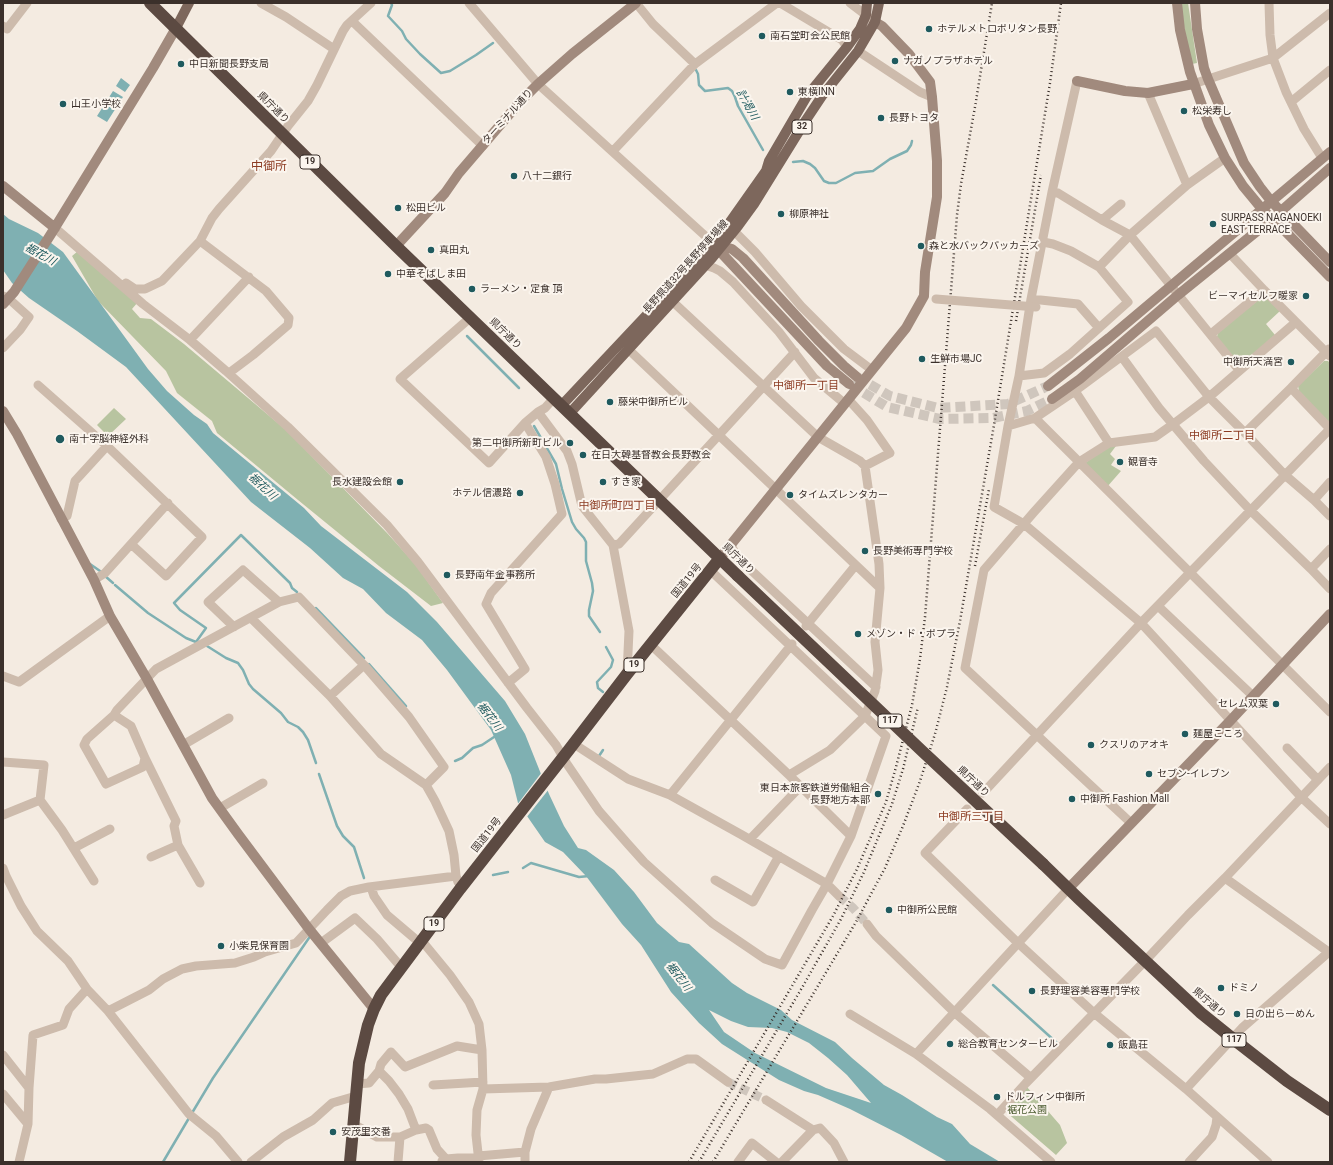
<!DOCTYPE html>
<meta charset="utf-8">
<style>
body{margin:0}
#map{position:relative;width:1333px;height:1165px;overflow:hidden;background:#f4ebe1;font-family:Roboto,sans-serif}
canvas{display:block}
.frame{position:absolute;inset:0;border:4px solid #3b302b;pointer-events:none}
</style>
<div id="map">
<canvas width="1333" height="1165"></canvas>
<div class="frame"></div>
</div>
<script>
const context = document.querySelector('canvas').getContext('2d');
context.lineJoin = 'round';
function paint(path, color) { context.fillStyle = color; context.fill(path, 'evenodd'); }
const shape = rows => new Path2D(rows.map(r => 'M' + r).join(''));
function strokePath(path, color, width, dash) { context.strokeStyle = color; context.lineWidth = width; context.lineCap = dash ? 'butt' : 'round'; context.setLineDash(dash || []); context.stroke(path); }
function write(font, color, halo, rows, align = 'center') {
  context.font = font + ' Roboto,"Noto Sans JP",sans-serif'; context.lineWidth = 4; context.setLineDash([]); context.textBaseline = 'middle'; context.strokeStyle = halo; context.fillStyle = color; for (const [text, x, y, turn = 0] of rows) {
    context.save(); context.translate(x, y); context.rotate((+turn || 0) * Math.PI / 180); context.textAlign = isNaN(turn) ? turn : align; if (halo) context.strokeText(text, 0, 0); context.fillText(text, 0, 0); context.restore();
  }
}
const green = shape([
 [1181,3,1188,3,1197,63,1192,64,1185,34],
 [78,251,138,302,132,309,140,318,151,319,184,344,286,430,388,534,415,564,443,603,431,606,379,566,298,500,217,433,212,421,177,393,166,371,98,301,72,256],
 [1267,297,1280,311,1266,324,1275,335,1243,363,1238,363,1217,337,1218,332,1261,298],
 [1324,361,1328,361,1330,363,1330,424,1299,391,1298,386],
 [114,408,126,419,108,436,97,425],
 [1111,445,1116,446,1110,454,1115,459,1111,465,1121,471,1107,487,1085,463],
 [1027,1087,1060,1125,1067,1143,1056,1155,1005,1111]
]);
const water = shape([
 [121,78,130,85,125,92,116,86],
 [113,91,123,97,107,122,97,116],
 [3,214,9,219,38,233,63,252,148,369,167,391,194,415,207,424,213,433,304,508,321,526,407,592,437,622,505,701,525,734,549,794,564,826,578,848,586,850,614,870,634,892,657,923,679,942,689,944,732,983,747,993,781,1010,792,1020,835,1042,852,1058,884,1085,902,1095,937,1117,952,1124,970,1144,1000,1162,948,1162,901,1135,850,1109,818,1095,804,1091,779,1080,722,1044,699,1023,671,992,641,945,622,924,586,876,563,852,545,842,518,803,511,775,491,730,447,670,422,640,386,613,363,589,343,578,310,548,251,502,126,367,77,331,29,298,12,283,3,270],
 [709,1010,731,1021,748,1027,772,1028,787,1032,809,1043,828,1058,847,1075,871,1103,826,1088,755,1053,724,1032]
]);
const pier = shape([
 [542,772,549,789,526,818,517,805]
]);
const stream = shape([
 [391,3,392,5,388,16,402,31,406,39,420,54,441,73,450,71,476,55,493,43],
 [696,70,698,74,699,85,705,91,728,88,732,91,735,97,738,106,763,150],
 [793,162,803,161,810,164,815,168,824,181,829,183,836,183,855,173,873,171,890,159,907,151,911,145,912,141],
 [467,336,519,388],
 [534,426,556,464,562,489,572,522,576,529,584,538,586,542,586,561,592,583,593,591,589,610,589,616,600,632],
 [90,564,100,571],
 [105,576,113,583],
 [115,585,148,613,186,638,196,642],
 [316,608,364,658],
 [196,642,206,628,180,610,174,603,241,535,290,583,292,588,297,592],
 [207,646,226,658,238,663,243,670,249,684,253,689,281,713,288,722,298,727,303,732,308,740,316,763],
 [369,664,406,706],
 [603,692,598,688,597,682,611,667,613,660,606,647],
 [599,756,603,750],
 [455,761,462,758,473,748,482,745,497,735],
 [319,774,337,826,343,836,354,847,364,878],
 [523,868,531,863,579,877,589,876],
 [493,875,508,872],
 [993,985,1057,1043],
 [192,1113,213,1078,311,935],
 [163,1162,189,1118]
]);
const streetTunnel = shape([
 [839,896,853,908,867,924],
 [728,1082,766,1100]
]);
const secondaryTunnel = shape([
 [857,377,890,396,938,408,1008,404,1048,386],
 [851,385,887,407,940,419,993,418,1027,411,1052,399]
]);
const street = shape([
 [261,3,286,17,334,49],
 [469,3,538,84,713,243],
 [636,3,653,24,695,64],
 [780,3,842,40,847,47],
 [850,3,875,22],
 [1269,3,1270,35,1273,58,1286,92,1304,129,1322,158],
 [352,21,483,146],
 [3,26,7,29,27,3],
 [858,51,920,92,932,97],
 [1077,81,1052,192,1031,299,1019,376,1008,426,1035,418,1075,391,1156,331,1209,397,1245,433,1285,475,1314,500,1330,516],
 [1193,84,1273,58,1330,13],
 [1148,93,1187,185],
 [1291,102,1330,70],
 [613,151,695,64,777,3],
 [1052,192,1058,193,1102,220,1130,235,1239,370],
 [1102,220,1121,204],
 [55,228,143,304,190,340,226,371,288,427,387,525,418,562,527,708,556,745,567,764,599,811,627,843,644,862,712,923,765,959,782,965,812,910,827,884,851,836,789,775,651,645],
 [734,231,755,252,801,306,844,349,872,370],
 [200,241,266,291,289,318,288,325,253,355,229,373],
 [1043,242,1053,244,1071,251,1099,267],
 [1228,254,1233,257,1264,290,1330,356],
 [705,265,714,268,720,271,733,282,779,332,814,378,844,403],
 [126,283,135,289,145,289,162,281,200,241,212,218,219,209,271,151,288,126,308,101,317,85,343,31,347,25,371,3],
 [3,296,8,298,29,317,20,330,3,348],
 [1031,299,1078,304,1099,328],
 [672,301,818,437,860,461,865,466,879,564,880,588,875,642,878,670,875,691,865,716,830,750,789,775],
 [471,317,400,379,489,463,525,423,538,412,545,408,554,398],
 [1211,334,1264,290],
 [190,340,249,277],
 [628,349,880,588],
 [1122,357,1159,408,1204,461,1250,510,1311,569,1330,589],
 [1019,376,1044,373,1070,354,1128,302,1099,267,1130,235,1187,185,1225,158],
 [38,385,107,446,202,537,166,576,131,544],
 [1291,388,1330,429],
 [1075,391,1109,443],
 [848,399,867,420,890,453,865,466],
 [538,412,567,451,572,464,582,506,613,545,629,631,627,674],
 [1035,418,1330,712],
 [1008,426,994,507,1024,524,1141,623,1301,797,1330,824],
 [1245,433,1291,388,1329,349],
 [1314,500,1330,482],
 [61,519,67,516,75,481,107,446],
 [613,545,619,544,795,352],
 [731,545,737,557,876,687],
 [1311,569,1330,549],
 [711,571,886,736,851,836],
 [94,580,105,573,168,503],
 [1158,606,1253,696],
 [251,618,330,696,381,754,426,785,435,801,449,831,454,855,456,876,458,882],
 [806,626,855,566],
 [234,627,208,602,243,570,279,602],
 [792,644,670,795,742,835,827,884,839,896],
 [3,676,19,682,110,616],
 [508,683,525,669,486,604,491,593,562,514,555,484,546,457,525,423],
 [330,696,364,665],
 [114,715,131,726,145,758,143,767,106,784,84,745,87,739,114,715,117,710,156,669,279,602,299,597,364,665,409,717,444,767,426,785],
 [574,744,628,779,670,795],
 [183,745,229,718],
 [1287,748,1318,780],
 [145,758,176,821,174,826,178,845,200,883],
 [3,762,44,765,40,800,62,830,94,881],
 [983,793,1141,623,1330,429],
 [220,808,263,783],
 [967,809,925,853,1018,943,1094,1013,1186,1089,1268,1162],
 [3,815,40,800],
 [1131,823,965,668,984,570,1034,512,1079,462,1109,443,1155,437,1172,425,1209,397,1296,322],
 [750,839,800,787],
 [74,848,110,829],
 [151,857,178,845],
 [3,868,6,876,21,906,37,931,68,961,87,989,108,1011,189,1114,216,1136,238,1162],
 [1225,878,1330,953],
 [715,880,753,902,779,856],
 [371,887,374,896,387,915,420,943],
 [867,924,876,936,954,1012,1031,1078],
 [422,941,450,975,469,1002,479,1024,482,1050,483,1089,477,1110,476,1135,479,1162],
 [321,943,355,918,377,939,401,967],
 [108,1011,149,990,163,979,182,969,196,966,235,963,254,957,265,952,296,943,327,910,341,896,350,891,369,887,456,876],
 [850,1014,916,1054,990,1109,1051,1162],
 [916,1054,1068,889],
 [3,1055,29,1088,28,1124,19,1162],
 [379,1071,389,1081,399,1094,408,1109,416,1130],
 [357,1084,369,1083,379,1071,381,1064,391,1052,405,1067,457,1046,482,1050],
 [433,1085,483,1082],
 [29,1088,33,1035,63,1025,69,1009,87,989],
 [483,1089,549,1087,595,1079,606,1079,653,1074,687,1059,696,1059,728,1082],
 [1186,1089,1242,1028,1330,951],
 [3,1094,28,1124],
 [766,1100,813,1130],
 [997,1115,1026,1083,1145,961,1188,915,1225,878,1330,767],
 [353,1124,377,1137,400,1137,416,1130,426,1128,429,1130,437,1149,446,1159],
 [478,1156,525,1152],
 [442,1161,446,1159,458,1158,478,1158],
 [251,1162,283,1137,313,1120,332,1103,356,1096],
 [398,1162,400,1137],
 [525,1162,525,1152,531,1129,549,1087],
 [738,1162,752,1143,776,1162],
 [782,1162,813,1130,820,1128,834,1143,844,1162],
 [1189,1162,1212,1137,1216,1125,1217,1117]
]);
const secondary = shape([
 [1177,3,1180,30,1190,72,1209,125,1225,158,1243,186,1262,209,1286,232,1330,277],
 [1195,3,1197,29,1204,68,1208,79,1244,163,1260,187,1271,201,1330,262],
 [1077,81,1125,91,1148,93,1193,84],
 [3,186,55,228],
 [713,244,827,366,849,384],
 [714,244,732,249,743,258,819,341,844,366,857,377],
 [396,246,445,193,459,173,519,103,538,84,572,54,636,3],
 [3,304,14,292,51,234,153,68,176,28],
 [1048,386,1109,338,1330,152],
 [1052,399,1080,379,1178,295,1272,219,1330,168],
 [3,411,17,434,94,580,110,616,147,679,212,798,238,834,309,929,374,1009],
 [720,558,906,328,924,296,925,272,937,197,937,161,932,97,930,82,909,54,882,26,875,22],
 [1068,889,1230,721,1330,614]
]);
const primary = shape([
 [176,28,189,3],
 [562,405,706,252,730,222,766,171,769,161,807,96,847,47,860,29,866,15,867,3],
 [570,413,712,258,738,226,754,204,806,120,822,96,858,51,875,22,879,3]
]);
const highway = shape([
 [150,3,396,246,738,576],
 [1043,864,1079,899,1201,1013,1232,1038,1287,1081,1330,1110],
 [350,1162,359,1063,368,1025,374,1009,381,995,460,889,568,751,627,674,720,558]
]);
const rail = shape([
 [1016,321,1041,175],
 [975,566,989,489],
 [689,1162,833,916,857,869,886,802,896,767,912,705,920,659,925,617,957,215,961,184,975,107,992,3],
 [699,1162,803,986,841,919,864,872,892,804,903,769,918,707],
 [713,1162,856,922,885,868,903,826,920,781,935,734,947,687,960,621,994,425,1050,83,1061,3]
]);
const streetBridge = shape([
 [936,299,1036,307]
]);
const highwayBridge = shape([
 [738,576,921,750,1043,864]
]);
const markers = [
 [929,29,4,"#1f5a5e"],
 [762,36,4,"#1f5a5e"],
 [895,61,4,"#1f5a5e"],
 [181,64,4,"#1f5a5e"],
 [790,92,4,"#1f5a5e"],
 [63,104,4,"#1f5a5e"],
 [1184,111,4,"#1f5a5e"],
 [881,118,4,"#1f5a5e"],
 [514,176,4,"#1f5a5e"],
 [398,208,4,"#1f5a5e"],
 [781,214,4,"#1f5a5e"],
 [1213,224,4,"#1f5a5e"],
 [921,246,4,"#1f5a5e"],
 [431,250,4,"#1f5a5e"],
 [388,274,4,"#1f5a5e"],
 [472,289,4,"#1f5a5e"],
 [1306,296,4,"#1f5a5e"],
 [922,359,4,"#1f5a5e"],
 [1291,362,4,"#1f5a5e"],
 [610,402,4,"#1f5a5e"],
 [60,439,5,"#1f5a5e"],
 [570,443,4,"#1f5a5e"],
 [583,455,4,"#1f5a5e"],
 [1120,462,4,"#1f5a5e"],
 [400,482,4,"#1f5a5e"],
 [603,482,4,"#1f5a5e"],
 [520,493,4,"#1f5a5e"],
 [790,495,4,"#1f5a5e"],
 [865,551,4,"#1f5a5e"],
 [447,575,4,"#1f5a5e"],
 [858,634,4,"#1f5a5e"],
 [1276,704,4,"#1f5a5e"],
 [1185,734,4,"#1f5a5e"],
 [1091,745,4,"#1f5a5e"],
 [1149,774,4,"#1f5a5e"],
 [878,794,4,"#1f5a5e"],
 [1072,799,4,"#1f5a5e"],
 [889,910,4,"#1f5a5e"],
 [221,946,4,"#1f5a5e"],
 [1221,988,4,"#1f5a5e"],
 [1032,991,4,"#1f5a5e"],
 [1237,1014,4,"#1f5a5e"],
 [950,1044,4,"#1f5a5e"],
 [1110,1045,4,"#1f5a5e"],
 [997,1097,4,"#1f5a5e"],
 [333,1132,4,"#1f5a5e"]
];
const shields = [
 [802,127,20],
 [310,162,20],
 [634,665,20],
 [890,721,24],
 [434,924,20],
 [1234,1040,24]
];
const shieldNames = [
 ["32",802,127],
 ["19",310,162],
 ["19",634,665],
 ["117",890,721],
 ["19",434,924],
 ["117",1234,1040]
];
const poiNames = [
 ["ホテルメトロポリタン長野",937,29],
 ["南石堂町会公民館",770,36],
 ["ナガノプラザホテル",903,61],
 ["中日新聞長野支局",189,64],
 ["東横INN",798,92],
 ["山王小学校",71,104],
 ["松栄寿し",1192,111],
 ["長野トヨタ",889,118],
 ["八十二銀行",522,176],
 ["松田ビル",406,208],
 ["柳原神社",789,214],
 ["SURPASS NAGANOEKI",1221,218],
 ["EAST TERRACE",1221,230],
 ["森と水バックパッカーズ",929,246],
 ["真田丸",439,250],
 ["中華そばしま田",396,274],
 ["ラーメン・定食 頂",480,289],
 ["ビーマイセルフ暖家",1298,296,"right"],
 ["生鮮市場JC",930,359],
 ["中御所天満宮",1283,362,"right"],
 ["藤栄中御所ビル",618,402],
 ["南十字脳神経外科",69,439],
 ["第二中御所新町ビル",562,443,"right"],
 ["在日大韓基督教会長野教会",591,455],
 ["観音寺",1128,462],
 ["長水建設会館",392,482,"right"],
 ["すき家",611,482],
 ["ホテル信濃路",512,493,"right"],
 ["タイムズレンタカー",798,495],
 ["長野美術専門学校",873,551],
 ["長野南年金事務所",455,575],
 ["メゾン・ド・ポプラ",866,634],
 ["セレム双葉",1268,704,"right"],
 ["麺屋こころ",1193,734],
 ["クスリのアオキ",1099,745],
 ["セブン-イレブン",1157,774],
 ["東日本旅客鉄道労働組合",870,788,"right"],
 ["長野地方本部",870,800,"right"],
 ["中御所 Fashion Mall",1080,799],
 ["中御所公民館",897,910],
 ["小柴見保育園",229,946],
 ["ドミノ",1229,988],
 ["長野理容美容専門学校",1040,991],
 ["日の出らーめん",1245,1014],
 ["総合教育センタービル",958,1044],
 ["飯島荘",1118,1045],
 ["ドルフィン中御所",1005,1097],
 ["安茂里交番",341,1132]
];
const streetNames = [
 ["県庁通り",273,108,45],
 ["ターミナル通り",508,117,-48],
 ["長野県道32号長野停車場線",686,267,-48],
 ["県庁通り",505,334,44],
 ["県庁通り",738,559,44],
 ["国道19号",687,581,-51],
 ["県庁通り",973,782,43],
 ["国道19号",487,835,-52],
 ["県庁通り",1209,1003,41]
];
const parkNames = [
 ["裾花公園",1027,1110]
];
const waterNames = [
 ["計渇川",747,105,60],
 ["裾花川",40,255,29],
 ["裾花川",262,487,42],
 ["裾花川",489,717,52],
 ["裾花川",678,977,52]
];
const neighbourhoodNames = [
 ["中御所一丁目",806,386],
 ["中御所二丁目",1222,436],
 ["中御所町四丁目",617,506],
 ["中御所三丁目",971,817]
];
const quarterNames = [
 ["中御所",269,167]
];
paint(green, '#b8c4a0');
paint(water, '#7fb0b2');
paint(pier, '#f4ebe1');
strokePath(stream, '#7fb0b2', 2.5);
strokePath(streetTunnel, '#cfc6bd', 9, [9, 4.5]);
strokePath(secondaryTunnel, '#cfc6bd', 10, [10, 5]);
strokePath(street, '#cdbbac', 9);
strokePath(secondary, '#a18a7d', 10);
strokePath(primary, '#7d675c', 10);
strokePath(highway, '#5c4a42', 12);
strokePath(rail, '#3b302b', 2.5, [1, 3]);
strokePath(streetBridge, '#cdbbac', 9);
strokePath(highwayBridge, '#5c4a42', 12);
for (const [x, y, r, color] of markers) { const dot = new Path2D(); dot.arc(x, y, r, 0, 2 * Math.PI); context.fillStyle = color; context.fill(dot); strokePath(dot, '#fbf5ee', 1.5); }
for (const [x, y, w] of shields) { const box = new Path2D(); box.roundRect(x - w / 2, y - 7, w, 14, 3); context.fillStyle = '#fbf5ee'; context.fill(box); strokePath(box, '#3b302b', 1); }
write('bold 9px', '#3b302b', null, shieldNames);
write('10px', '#3b302b', '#fbf5ee', poiNames, 'left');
write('10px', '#3b302b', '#fbf5ee', streetNames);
write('10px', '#4a5a2e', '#fbf5ee', parkNames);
write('italic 11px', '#1f5a5e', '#fbf5ee', waterNames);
write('11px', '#8c3b22', '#fbf5ee', neighbourhoodNames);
write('12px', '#8c3b22', '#fbf5ee', quarterNames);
</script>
